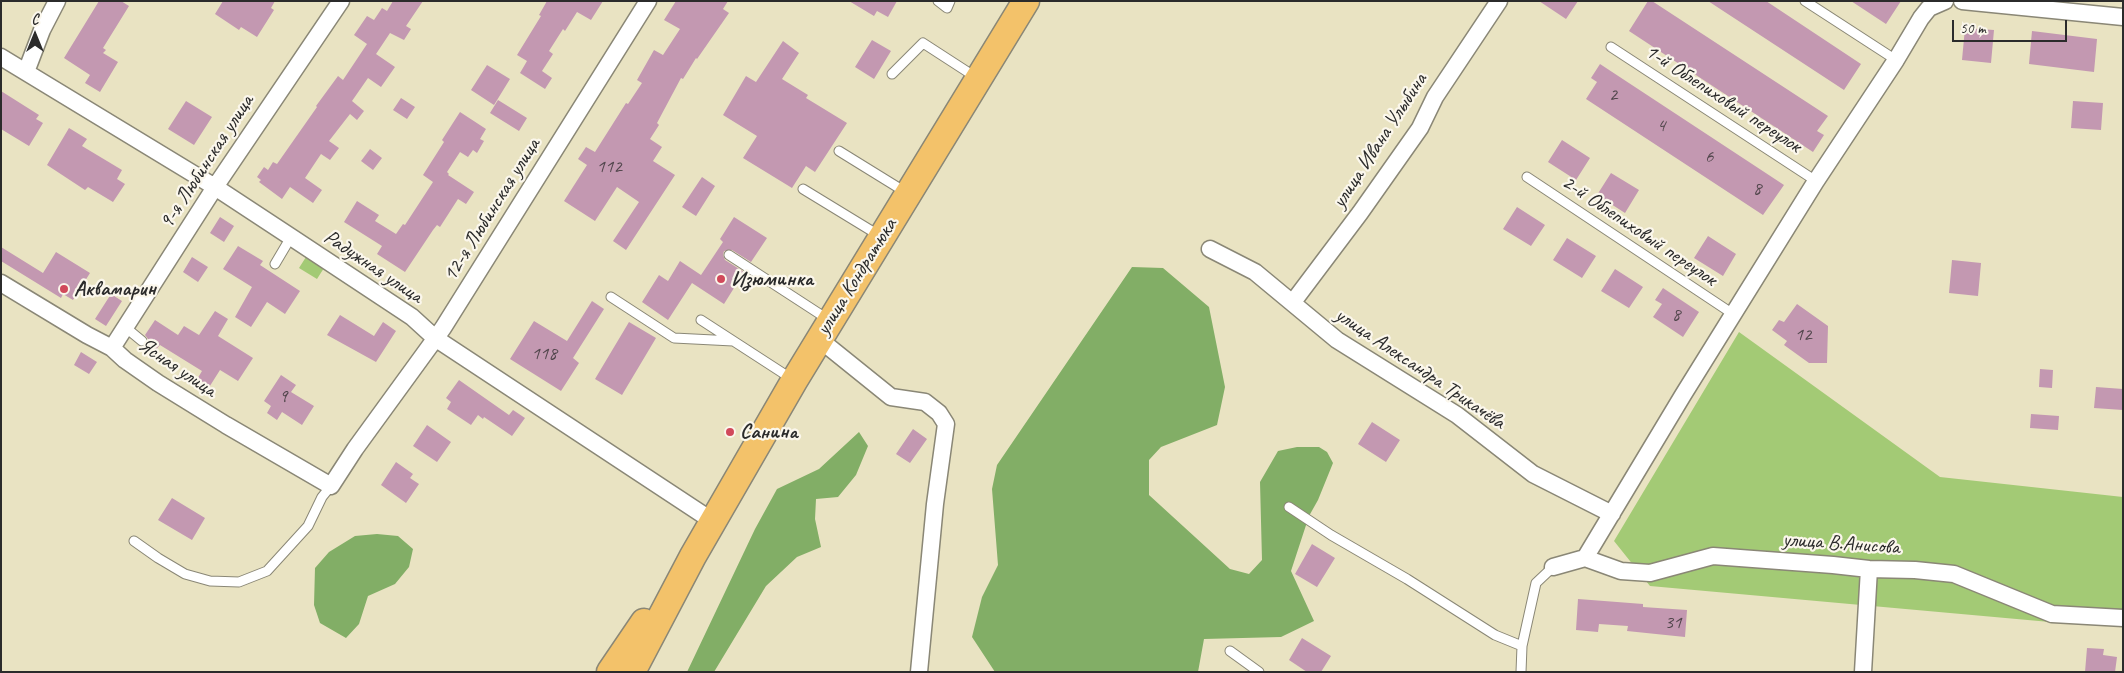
<!DOCTYPE html>
<meta charset="utf-8">
<style>
body{margin:0}
#map{position:relative;width:2124px;height:673px;overflow:hidden;background:#e9e3c2;font-family:Caveat,sans-serif}
canvas{display:block}
.frame{position:absolute;inset:0;border:2px solid #2b2b2b;pointer-events:none}
.north{position:absolute;left:10px;top:10px;width:50px;height:50px;-webkit-text-stroke:4px #fbf7ec;paint-order:stroke;rotate:0deg;font-size:14px;font-weight:700;line-height:20px;text-align:center;color:#2b2b2b}
.north::after{content:'';display:block;margin:auto;width:18px;height:22px;background:#2b2b2b;clip-path:polygon(50% 0,100% 100%,50% 72%,0 100%)}
.scale{position:absolute;left:1952px;top:20px;width:115px;height:22px;box-sizing:border-box;border:2px solid #2b2b2b;border-top:0;padding-left:6px;font-size:15px;line-height:18px;white-space:nowrap;color:#2b2b2b;-webkit-text-stroke:4px #fbf7ec;paint-order:stroke}
</style>
<div id="map">
<canvas width="2124" height="673"></canvas>
<div class="frame"></div>
<div class="north">С</div>
<div class="scale">50 m</div>
</div>
<script>
const context = document.querySelector('canvas').getContext('2d');
context.lineJoin = 'round';
function paint(path, color) { context.fillStyle = color; context.fill(path, 'evenodd'); }
const shape = rows => new Path2D(rows.map(r => 'M' + r).join(''));
function strokePath(path, color, width, dash) { context.strokeStyle = color; context.lineWidth = width; context.lineCap = dash ? 'butt' : 'round'; context.setLineDash(dash || []); context.stroke(path); }
function write(font, color, halo, rows, align = 'center') {
  context.font = font + ' Caveat,sans-serif'; context.lineWidth = 4.5; context.setLineDash([]); context.textBaseline = 'middle'; context.strokeStyle = halo; context.fillStyle = color; for (const [text, x, y, turn = 0] of rows) {
    context.save(); context.translate(x, y); context.rotate((+turn || 0) * Math.PI / 180); context.textAlign = isNaN(turn) ? turn : align; if (halo) context.strokeText(text, 0, 0); context.fillText(text, 0, 0); context.restore();
  }
}
const green = shape([
 [306,257,324,268,317,279,299,268],
 [1739,332,1940,477,2123,497,2123,614,2101,613,2061,623,1650,586,1614,541]
]);
const forest = shape([
 [1132,267,1163,268,1209,307,1225,387,1217,425,1161,447,1149,460,1149,495,1230,569,1249,574,1262,560,1260,482,1278,451,1297,447,1319,447,1327,452,1333,463,1318,500,1309,516,1291,571,1314,621,1281,637,1204,639,1198,672,995,672,972,637,982,597,998,565,992,489,997,465],
 [859,432,868,446,856,475,838,497,816,499,815,519,821,547,797,557,766,586,714,672,687,672,755,529,777,489,819,469],
 [377,534,398,536,413,549,409,567,395,584,368,596,359,624,346,638,320,623,314,605,315,568,329,552,355,536]
]);
const building = shape([
 [99,1,121,1,129,6,103,48,106,50,103,53,118,62,100,92,85,83,90,75,64,58],
 [223,1,275,1,271,8,274,10,257,37,241,27,239,30,215,14],
 [393,1,423,1,406,26,411,29,404,40,390,33,376,54,395,67,381,87,368,78,352,101,364,111,357,120,350,114,329,141,339,148,330,160,321,154,305,178,322,190,313,203,290,187,282,199,259,182,261,180,257,177,264,167,268,170,273,162,277,164,317,107,316,106,338,76,343,80,367,44,354,35,367,16,374,20,382,8,387,11],
 [547,1,603,1,591,20,577,12,565,31,563,29,549,51,553,54,542,71,552,78,545,89,520,73,527,61,517,55,541,16,539,15],
 [676,1,728,1,723,9,729,13,697,59,696,58,683,79,681,78,657,123,659,125,650,139,662,147,653,161,675,175,626,250,613,241,639,202,617,187,595,221,564,201,587,165,578,159,586,147,595,152,626,103,628,104,642,83,637,80,654,50,663,55,680,29,664,20],
 [849,1,897,1,888,17,877,11,874,16],
 [1539,1,1578,1,1566,19],
 [1648,1,1652,1,1828,116,1817,131,1824,135,1813,152,1629,31],
 [1708,1,1766,1,1861,64,1844,90],
 [1851,1,1901,1,1886,24],
 [1965,28,1994,30,1991,63,1962,60],
 [2032,31,2097,39,2094,72,2029,64],
 [872,40,891,51,874,79,855,67],
 [783,41,799,53,782,79,808,95,806,98,847,123,815,172,806,166,792,188,743,158,757,136,723,115,746,76,756,82],
 [1600,64,1784,185,1763,215,1586,99,1597,82,1591,78],
 [487,65,510,79,494,105,471,90],
 [1,91,39,115,36,119,43,123,29,146,1,129],
 [401,98,415,107,407,119,393,110],
 [498,100,527,118,519,131,490,113],
 [186,101,212,117,194,145,168,129],
 [2073,101,2103,103,2101,130,2071,128],
 [460,112,486,129,480,139,484,141,477,153,473,150,468,157,460,152,447,172,449,174,448,175,474,192,466,204,458,199,440,227,437,225,433,230,405,272,377,254,382,246,344,222,357,201,379,215,375,221,396,234,403,224,405,225,433,182,423,175,444,142,442,140],
 [69,128,87,139,82,146,122,170,117,179,125,184,113,202,88,187,85,190,47,165],
 [1562,140,1590,158,1576,180,1548,162],
 [370,149,382,158,373,170,361,161],
 [1611,173,1639,190,1625,213,1597,195],
 [702,177,715,186,696,216,682,207],
 [1517,207,1545,225,1531,246,1503,229],
 [220,217,234,226,224,242,210,233],
 [734,217,767,238,751,262,732,250,724,251,723,255,725,260,744,272,724,304,692,283,668,320,642,302,659,275,668,281,680,261,701,275,723,242,720,239],
 [1708,236,1736,254,1723,276,1694,258],
 [1567,238,1596,256,1582,278,1553,260],
 [238,246,263,261,260,265,300,291,285,314,267,302,251,327,235,317,252,287,223,269],
 [1,247,43,273,56,252,90,273,73,300,63,294,61,298,1,261],
 [192,257,208,267,198,282,183,272],
 [1952,260,1981,263,1978,296,1949,293],
 [1615,269,1643,287,1629,308,1601,291],
 [1663,288,1699,312,1683,337,1653,317,1662,304,1655,300],
 [111,294,122,301,106,326,95,319],
 [592,301,604,309,573,358,579,363,561,391,510,359,534,321,567,341],
 [1797,304,1828,326,1827,363,1809,363,1784,345,1787,341,1772,330,1779,320,1784,322],
 [215,311,228,319,218,336,253,358,238,381,220,370,208,389,196,381,202,371,160,345,152,354,141,347,147,345,148,339,145,335,155,320,178,335,184,326,199,335],
 [340,315,374,336,383,322,396,331,376,362,327,335],
 [629,322,656,338,622,395,595,379],
 [81,352,97,362,89,374,74,365],
 [2040,369,2053,370,2052,388,2039,387],
 [281,375,296,385,291,392,314,406,302,425,282,412,277,420,267,413,271,406,264,401],
 [459,380,509,415,513,410,525,418,512,436,484,417,483,419,478,415,471,425,447,409,451,402,446,398],
 [2096,387,2123,389,2123,410,2094,408],
 [2031,414,2059,416,2058,430,2030,428],
 [1372,422,1400,440,1386,462,1358,444],
 [427,425,451,442,437,462,413,446],
 [913,429,927,439,910,463,896,454],
 [396,462,413,474,410,478,419,484,406,503,381,485],
 [172,498,205,518,192,540,158,520],
 [1312,544,1335,558,1317,587,1295,574],
 [1578,599,1643,604,1643,607,1687,610,1685,637,1627,631,1628,626,1599,624,1598,632,1576,630],
 [1302,638,1331,656,1321,672,1307,672,1289,660],
 [2087,648,2104,649,2103,655,2117,657,2115,672,2085,672]
]);
const lane = shape([
 [938,1,947,8,950,1],
 [1805,1,1896,60],
 [1611,47,1816,181],
 [892,74,923,43,977,78],
 [839,151,907,193],
 [1527,177,1733,314],
 [803,189,880,236],
 [729,255,829,320],
 [275,264,291,237],
 [611,297,674,338,733,341],
 [701,320,792,379],
 [125,327,142,341],
 [1289,507,1331,535,1407,579,1495,635,1522,646],
 [134,541,158,558,185,574,210,581,239,582,267,571,308,526,322,497,331,486],
 [1230,651,1259,672],
 [1521,672,1522,646,1536,583,1553,567]
]);
const street = shape([
 [1962,1,2123,17],
 [1,57,215,187,291,237,412,317,435,338,714,522],
 [26,72,42,30,57,1],
 [1210,249,1255,272,1337,340,1457,415,1533,474,1612,514],
 [1,283,87,335,112,348,125,360,158,383,226,425,331,486,355,449,443,328,648,1],
 [1293,302,1360,213,1420,128,1435,97,1499,1],
 [819,339,891,397,925,402,939,413,946,424,935,504,919,672],
 [112,348,215,187,341,1],
 [1585,558,1683,395,1816,181,1896,60,1921,18,1929,8,1945,1],
 [1553,567,1585,558,1621,571,1650,573,1713,556,1833,565,1869,569,1915,570,1954,574,2052,614,2123,618],
 [1863,672,1869,569]
]);
const primary = shape([
 [610,672,644,622],
 [632,672,693,556,794,381,1026,1]
]);
const markers = [
 [721,279,5,"#d1495b"],
 [64,289,5,"#d1495b"],
 [730,432,5,"#d1495b"]
];
const numberNames = [
 ["2",1613,95],
 ["4",1661,126],
 ["6",1709,157],
 ["112",609,167],
 ["8",1757,189],
 ["8",1676,315],
 ["12",1803,335],
 ["118",544,354],
 ["9",283,397],
 ["31",1673,623]
];
const streetNames = [
 ["1-й Облепиховый переулок",1723,99,33],
 ["улица Ивана Улыбина",1380,141,-57],
 ["9-я Любинская улица",207,162,-57],
 ["12-я Любинская улица",492,210,-58],
 ["2-й Облепиховый переулок",1639,231,34],
 ["Радужная улица",373,267,34],
 ["улица Кондратюка",857,277,-58],
 ["Ясная улица",177,368,34],
 ["улица Александра Трикачёва",1420,369,34],
 ["улица В.Анисова",1841,544,4]
];
const poiNames = [
 ["Изюминка",731,279],
 ["Аквамарин",74,289],
 ["Санина",740,432]
];
paint(green, '#a3ca75');
paint(forest, '#82ae66');
paint(building, '#c398b1');
strokePath(lane, '#8a8776', 11);
strokePath(street, '#8a8776', 19);
strokePath(primary, '#8a8776', 29);
strokePath(lane, '#fff', 9);
strokePath(street, '#fff', 16);
strokePath(primary, '#f3c26a', 26);
for (const [x, y, r, color] of markers) { const dot = new Path2D(); dot.arc(x, y, r, 0, 2 * Math.PI); context.fillStyle = color; context.fill(dot); strokePath(dot, '#fbf7ec', 2); }
write('19px', '#51464c', null, numberNames);
write('21px', '#2b2b2b', '#fbf7ec', streetNames);
write('bold 21px', '#2b2b2b', '#fbf7ec', poiNames, 'left');
</script>
